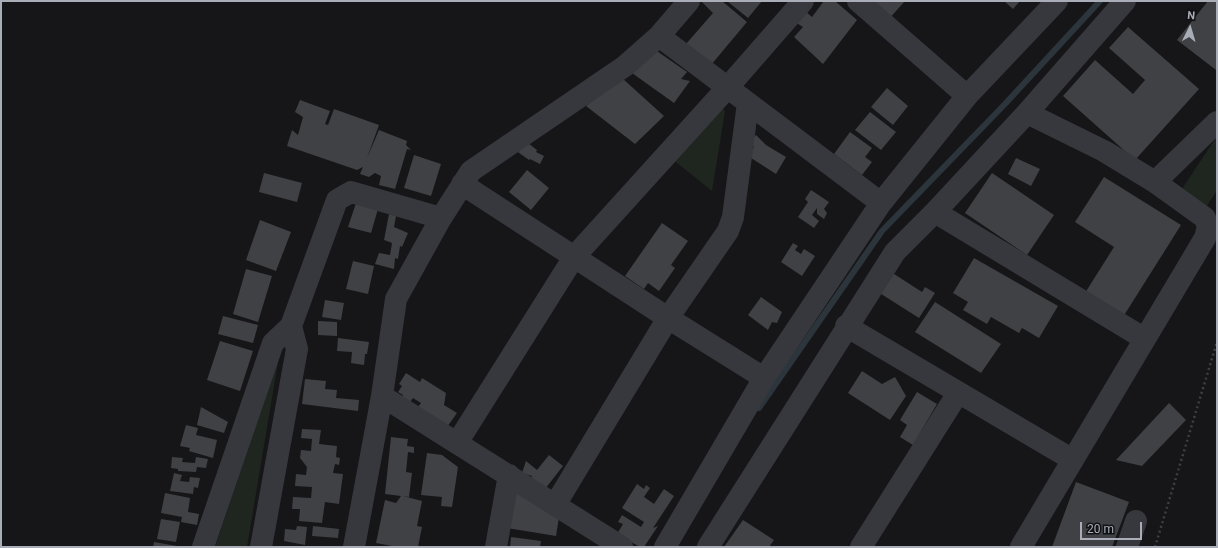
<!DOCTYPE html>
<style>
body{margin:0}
#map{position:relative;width:1218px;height:548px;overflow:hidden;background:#161618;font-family:Roboto,sans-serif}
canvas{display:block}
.frame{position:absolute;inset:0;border:2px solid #a8adb8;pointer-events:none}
.north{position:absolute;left:1170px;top:8px;width:40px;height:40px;-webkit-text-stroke:3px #111113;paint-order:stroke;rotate:5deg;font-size:11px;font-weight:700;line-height:16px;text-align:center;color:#a8adb8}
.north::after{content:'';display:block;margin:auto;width:14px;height:18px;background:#a8adb8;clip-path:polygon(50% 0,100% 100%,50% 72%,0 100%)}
.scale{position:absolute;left:1080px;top:522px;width:62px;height:18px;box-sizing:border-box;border:2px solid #a8adb8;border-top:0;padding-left:5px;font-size:12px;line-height:14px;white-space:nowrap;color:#a8adb8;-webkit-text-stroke:3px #111113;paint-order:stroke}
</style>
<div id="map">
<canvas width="1218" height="548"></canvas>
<div class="frame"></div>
<div class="north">N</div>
<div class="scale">20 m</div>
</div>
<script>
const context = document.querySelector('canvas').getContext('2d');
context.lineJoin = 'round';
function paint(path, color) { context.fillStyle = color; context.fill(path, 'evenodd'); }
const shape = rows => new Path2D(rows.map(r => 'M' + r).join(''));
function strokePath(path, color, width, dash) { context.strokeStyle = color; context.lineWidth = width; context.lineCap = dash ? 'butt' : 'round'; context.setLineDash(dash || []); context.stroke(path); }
const green = shape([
 [719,105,725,111,712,191,667,155],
 [1217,136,1217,190,1203,212,1178,195],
 [279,356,247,547,215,547]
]);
const stream = shape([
 [759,408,882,231,1005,104,1100,1]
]);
const building = shape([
 [701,1,722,1,747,22,711,65,686,44,713,13],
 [727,1,762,1,748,18],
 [824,1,835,1,857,20,823,64,794,37,803,27,795,22,805,11,812,17],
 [866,1,905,1,888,20],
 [1004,1,1020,1,1013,9],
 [1208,1,1217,1,1216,70,1177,40],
 [1128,27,1199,89,1135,160,1063,96,1095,60,1133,94,1145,80,1109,48],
 [651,47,687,72,681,79,690,81,674,103,632,73],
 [622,78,664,116,635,144,586,106],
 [887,88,908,106,893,125,871,107],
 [300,100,330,111,325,124,328,125,334,109,379,125,367,158,379,130,407,141,406,145,411,150,407,149,395,189,379,185,381,176,375,173,369,177,360,174,363,167,357,170,287,146,292,130,298,135,303,117,295,112],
 [870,112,896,132,881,150,855,130],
 [850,132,872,148,865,157,872,162,862,175,834,154],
 [756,135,766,145,786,157,776,174,748,156,754,147,749,142],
 [524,140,537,150,536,152,544,156,540,164,530,159,529,160,515,150],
 [414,155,441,164,431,196,404,188],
 [1016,158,1040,169,1031,186,1008,174],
 [527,170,549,188,531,210,509,192],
 [264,173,302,183,297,202,259,192],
 [992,173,1054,215,1027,255,965,213],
 [1104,177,1181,225,1123,317,1085,293,1114,247,1075,222],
 [811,190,829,202,824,209,827,213,824,219,817,214,817,208,812,215,819,221,814,228,798,217,808,202,805,199],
 [356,203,378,209,371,233,348,227],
 [389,214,396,216,394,227,408,233,402,247,400,246,398,259,395,258,394,269,375,264,379,253,390,255,392,243,384,240],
 [260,220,291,232,276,271,246,260],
 [662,223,688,241,671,265,675,268,659,291,648,283,644,289,625,276],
 [793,243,798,246,795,250,801,254,804,249,815,256,802,276,781,262],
 [974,258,1058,306,1039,338,1022,328,1019,333,991,317,987,324,963,310,968,302,953,293],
 [353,261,374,266,368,294,346,289],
 [246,269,272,276,258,322,233,314],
 [891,272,922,292,925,287,935,293,919,318,878,292],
 [761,297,782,312,777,323,772,322,768,330,748,315],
 [325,300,344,303,341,320,322,317],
 [935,302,1001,344,981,373,915,332],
 [223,316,258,325,253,343,218,334],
 [318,321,337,322,337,336,318,335],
 [338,338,369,342,367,354,365,354,364,365,351,363,352,352,337,351],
 [220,341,253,351,240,391,207,380],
 [862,371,882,384,895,377,906,396,890,420,848,393],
 [406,373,420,382,422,378,446,393,444,405,457,413,447,427,417,408,421,403,413,398,406,408,398,403,403,395,398,392,402,386,399,384],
 [305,379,326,381,325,389,337,390,336,398,359,400,358,411,302,404],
 [917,392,937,404,913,445,900,437,907,425,900,420],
 [1169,403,1186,420,1142,466,1116,460],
 [201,407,228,422,224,433,197,425],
 [186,425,198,428,196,435,217,440,213,458,189,451,190,448,180,446],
 [302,429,321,430,319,444,337,446,336,457,340,458,339,465,335,464,333,473,343,474,339,504,325,502,322,523,299,521,300,509,292,509,293,497,311,498,312,487,295,486,296,474,306,475,307,467,300,458,301,450,311,451,312,439,301,438],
 [391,437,408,439,407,446,414,447,414,453,408,452,406,472,412,473,409,497,403,496,422,501,417,526,422,527,418,547,397,547,376,543,385,500,396,503,401,496,385,494],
 [427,453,442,455,458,467,452,507,441,506,442,497,421,495],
 [549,455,563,466,545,489,529,483,532,476,522,473,526,461,537,470],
 [172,457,183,458,182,462,195,463,196,457,208,459,206,468,197,467,196,472,178,471,178,469,171,468],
 [174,473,182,475,180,481,189,482,190,477,200,478,198,488,194,487,193,494,170,491],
 [1076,482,1129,502,1112,547,1052,547],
 [637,484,644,489,646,485,650,488,644,497,654,504,664,489,674,496,653,528,658,526,644,547,640,547,617,534,623,524,618,522,622,515,641,527,644,522,622,508],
 [514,488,560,511,556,536,507,528],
 [165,493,190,498,188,512,199,514,197,525,181,522,182,517,161,513],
 [161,519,180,522,176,542,157,539],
 [743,520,774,540,769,547,724,547],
 [297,526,307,527,305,545,284,541,285,529,296,530],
 [313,526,339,529,338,538,312,536],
 [511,537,541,541,540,547,510,547],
 [154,542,177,546,177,547,153,547]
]);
const path = shape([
 [1155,547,1217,342]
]);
const minor = shape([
 [858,1,967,96],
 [659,36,881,203],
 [1155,182,1217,122],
 [462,184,668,318,764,378],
 [935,212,1145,339],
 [846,326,1073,460],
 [382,396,622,547],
 [457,443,574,257,728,87,803,1],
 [555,505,668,318,728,231,733,217,748,103],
 [203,547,273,343,291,326,337,200,351,192,441,218],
 [261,547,297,349,291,326],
 [354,547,382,396,396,299,441,218,471,171,625,66,659,36,689,1],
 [496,547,509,475],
 [665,547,764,378,881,203,967,96,1057,1],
 [708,547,895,252,935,212,1027,113,1125,1],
 [861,547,958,393],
 [1021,547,1205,238,1208,227,1205,218,1155,182,1104,151,1027,113],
 [1127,547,1136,521]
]);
paint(green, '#1e261f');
strokePath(stream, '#2c353c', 6);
paint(building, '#404145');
strokePath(path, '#3d3f44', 2.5, [2, 3]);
strokePath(minor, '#37383d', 22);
</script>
